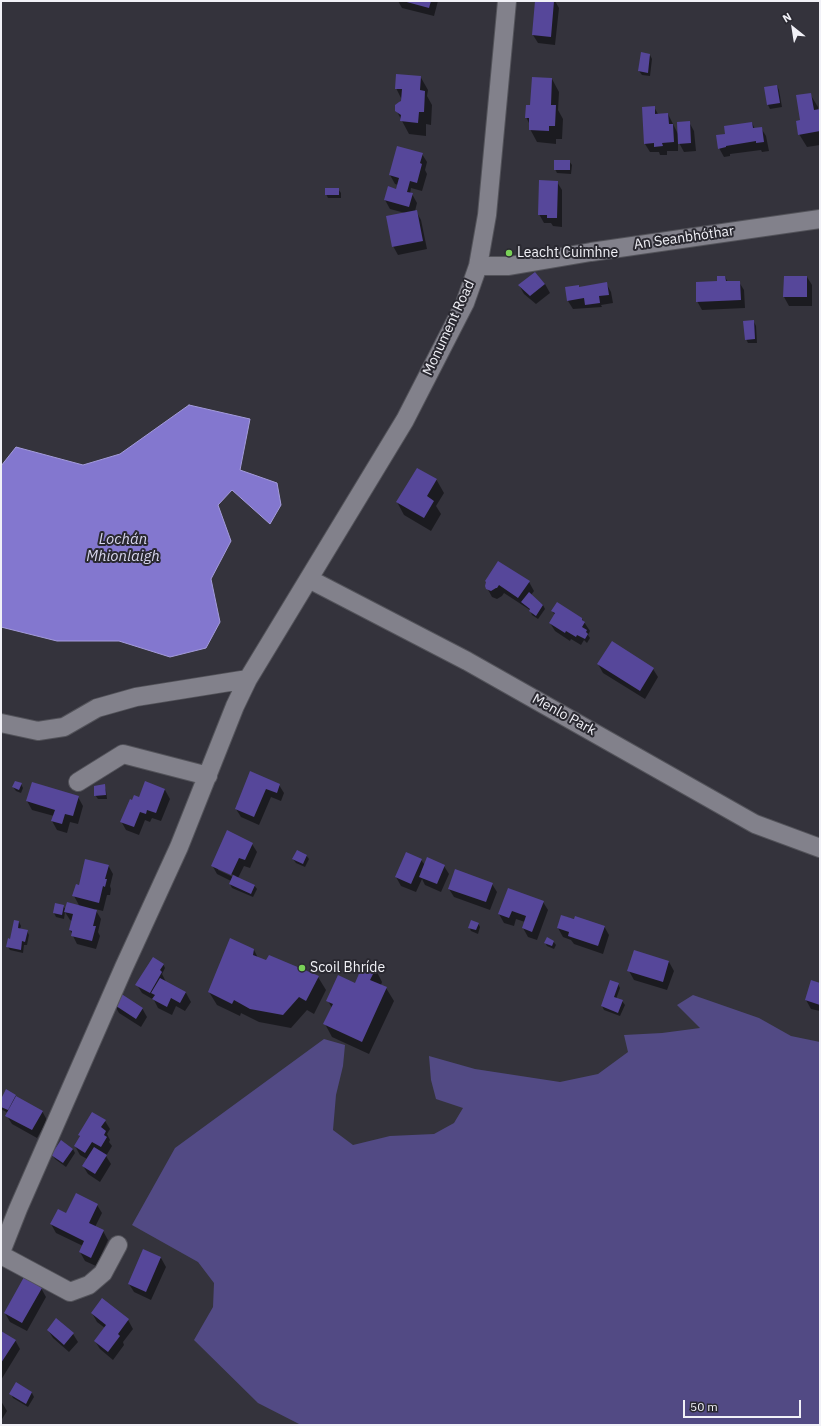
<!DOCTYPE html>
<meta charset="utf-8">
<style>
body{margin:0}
#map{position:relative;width:821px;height:1426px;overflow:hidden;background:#34333c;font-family:"IBM Plex Sans",sans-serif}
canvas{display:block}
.frame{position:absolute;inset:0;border:2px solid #f1f1f7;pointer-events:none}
.north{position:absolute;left:773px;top:8px;width:40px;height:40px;-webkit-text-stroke:3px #2a2931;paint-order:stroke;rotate:330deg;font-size:11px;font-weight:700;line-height:16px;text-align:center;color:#f1f1f7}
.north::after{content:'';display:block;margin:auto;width:14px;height:18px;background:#f1f1f7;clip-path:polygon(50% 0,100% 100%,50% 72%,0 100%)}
.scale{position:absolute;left:683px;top:1400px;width:118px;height:18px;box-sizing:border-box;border:2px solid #f1f1f7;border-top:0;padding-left:5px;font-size:12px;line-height:14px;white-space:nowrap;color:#f1f1f7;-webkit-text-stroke:3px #2a2931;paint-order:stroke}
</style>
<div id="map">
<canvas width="821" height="1426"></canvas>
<div class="frame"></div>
<div class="north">N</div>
<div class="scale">50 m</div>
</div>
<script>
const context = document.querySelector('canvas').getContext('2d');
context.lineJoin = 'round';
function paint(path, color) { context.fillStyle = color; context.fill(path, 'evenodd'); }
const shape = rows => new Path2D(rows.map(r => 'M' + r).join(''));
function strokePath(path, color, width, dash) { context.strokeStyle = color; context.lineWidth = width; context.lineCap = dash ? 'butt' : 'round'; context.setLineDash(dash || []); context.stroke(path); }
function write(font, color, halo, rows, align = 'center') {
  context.font = font + ' "IBM Plex Sans",sans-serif'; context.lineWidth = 4; context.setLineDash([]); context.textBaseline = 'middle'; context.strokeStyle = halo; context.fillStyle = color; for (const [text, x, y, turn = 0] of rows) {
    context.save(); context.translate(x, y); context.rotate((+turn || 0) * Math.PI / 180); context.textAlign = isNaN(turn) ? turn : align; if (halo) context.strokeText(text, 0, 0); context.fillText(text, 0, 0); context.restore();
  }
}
const green = shape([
 [693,995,759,1018,791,1036,820,1042,820,1425,301,1425,258,1403,194,1340,213,1307,214,1283,198,1262,132,1225,175,1148,324,1039,345,1045,343,1066,336,1095,333,1130,353,1145,390,1136,434,1134,454,1123,463,1108,436,1099,431,1080,429,1056,475,1069,560,1082,598,1074,628,1052,624,1035,662,1033,700,1028,677,1005]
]);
const water = shape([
 [189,405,250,419,240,470,277,483,281,505,270,524,232,490,218,505,231,541,211,579,220,622,206,648,170,657,119,641,57,641,1,627,1,466,16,447,83,465,120,454,189,405]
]);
const shadow = shape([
 [398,1,438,1,434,16,402,8],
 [536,1,555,1,559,8,555,45,538,43,533,35],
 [650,55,652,59,650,76,642,75,639,71],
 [420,76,428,90,427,96,432,105,431,125,426,124,426,136,409,134,395,108,402,102,402,100,396,88],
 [552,79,559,92,558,110,563,119,562,139,556,139,556,144,537,142,530,129,530,125,526,117,531,106],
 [777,86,779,90,782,107,770,109,768,105,765,88],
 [810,94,818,107,818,111,820,110,820,145,807,147,799,134,802,121],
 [654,107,658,114,668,114,679,136,689,122,694,131,696,151,684,152,678,141,678,151,667,151,667,155,660,155,659,152,650,152,645,144],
 [752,123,755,129,761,128,766,136,769,151,762,152,761,150,730,154,730,156,724,157,719,148,726,135],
 [422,154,427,162,425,170,427,174,422,191,411,188,410,194,412,194,417,203,415,211,416,211,421,220,427,249,398,255,393,246,405,213,390,209,385,200,397,190,398,185,395,184,390,175],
 [569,161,572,165,571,174,557,173,555,169],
 [557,182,562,190,562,227,553,226,551,223,544,223,539,214],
 [338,189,341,193,341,198,328,198,326,194],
 [535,273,545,284,550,293,536,304,524,294,519,285],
 [725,277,728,282,739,282,744,290,745,308,702,310,697,301],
 [785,277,807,277,812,285,812,306,789,306,784,297],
 [606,283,611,292,613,303,601,305,602,307,573,309,568,301,579,288],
 [754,322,756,326,757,343,748,343,746,339],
 [436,479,444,493,436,506,441,514,431,531,404,515,397,502],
 [529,582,534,591,531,595,543,605,545,609,538,619,532,615,530,610,504,593,502,596,497,599,492,597,486,586],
 [552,611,582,619,590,631,588,635,590,638,587,643,584,640,581,645,571,639,570,641,555,631,550,623,555,615],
 [598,664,653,669,658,677,645,699,603,673],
 [251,772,279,785,284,793,281,801,271,797,259,825,241,817,236,809],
 [146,782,165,790,170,799,161,821,152,818,150,822,145,820,139,835,126,830,121,821,132,801,139,798],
 [21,784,23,788,21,793,16,791,13,787],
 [104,786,106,790,107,799,98,799,95,795],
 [78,797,83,806,78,824,70,822,67,833,57,830,52,821,54,816,32,810,27,801],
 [252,844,257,852,250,868,244,866,238,878,254,885,257,889,253,897,232,888,230,884,231,881,217,874,212,865],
 [218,868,236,876,235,878,218,870],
 [306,855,309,859,305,867,296,863,293,859],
 [421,860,425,865,444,866,449,874,441,892,425,885,422,879,416,892,401,886,396,877],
 [108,865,113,874,110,886,111,889,110,895,107,895,103,911,95,909,101,919,98,932,100,936,96,949,77,944,70,930,72,921,70,920,65,912,64,919,56,917,54,913,63,906,66,910,80,907,74,896,80,886],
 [492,884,497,892,490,910,454,897,449,889],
 [508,889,543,902,548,910,537,940,528,937,523,928,525,922,516,919,514,926,504,923,499,914],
 [562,916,604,926,609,935,603,954,574,944,571,940,563,937,558,928],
 [19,922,21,926,20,929,27,931,29,935,27,945,24,945,23,953,10,950,7,946],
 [478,923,480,927,478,934,471,931,469,927],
 [553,941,556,945,554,949,547,946,545,942],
 [254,950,258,958,318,977,326,990,314,1014,307,1010,291,1028,259,1022,241,1013,240,1016,217,1005,209,992],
 [635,951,669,962,674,971,667,990,634,980,629,971],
 [163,964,165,968,162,974,166,982,186,993,191,1002,185,1011,176,1006,172,1015,158,1008,154,1000,142,993,137,985],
 [375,968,382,982,381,985,386,988,394,1001,369,1054,332,1037,325,1024,332,1008,328,1001,355,984],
 [618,984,620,988,616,999,622,1001,625,1005,620,1016,604,1010,602,1006],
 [820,984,820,1011,811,1009,806,1000],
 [114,1004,142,1008,147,1017,141,1027,119,1013],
 [15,1095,16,1097,42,1111,47,1120,37,1138,12,1124,7,1116,8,1113,1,1109,1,1101],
 [105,1121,110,1129,107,1134,110,1140,109,1142,112,1146,106,1156,111,1164,100,1182,88,1174,83,1166,87,1159,80,1155,75,1146,80,1137,79,1135],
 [73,1149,75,1153,66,1167,55,1159,52,1155],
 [97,1205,102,1213,95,1227,103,1231,108,1240,96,1266,85,1261,80,1252,83,1246,56,1233,51,1224],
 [144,1250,161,1258,166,1267,151,1300,134,1292,129,1284],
 [41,1288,46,1297,27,1331,10,1322,5,1313],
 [103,1300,128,1320,133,1329,123,1342,124,1345,113,1360,100,1349,95,1341,105,1328,97,1322,92,1313],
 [48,1330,73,1334,78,1342,69,1352,53,1338],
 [1,1332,15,1340,20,1349,1,1380],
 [17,1384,32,1393,34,1397,28,1407,13,1398,11,1394],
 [1,1401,7,1411,2,1419,1,1418]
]);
const building = shape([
 [403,1,431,1,429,8],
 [535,1,554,1,551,37,532,35],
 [641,52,650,54,648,73,638,71],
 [396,74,421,76,420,90,425,91,424,112,419,112,418,123,400,121,401,115,395,111,395,105,399,102,401,101,402,89,395,89],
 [532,77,552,78,551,105,556,105,555,126,549,126,549,131,529,130,529,118,525,118,526,105,530,105],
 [777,85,780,103,767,105,764,87],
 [811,93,814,110,820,109,820,131,798,135,796,121,800,120,796,95],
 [655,106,655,114,668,113,669,124,673,124,674,142,662,143,663,146,654,147,654,143,644,144,642,107],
 [690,121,691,143,678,144,677,122],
 [752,122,753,128,762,127,764,142,756,143,756,141,726,146,726,147,718,149,716,135,725,134,724,126],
 [397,146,423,153,420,163,422,164,417,183,410,181,407,192,413,193,409,207,384,200,388,186,396,189,399,178,389,175],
 [554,160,570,160,570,170,554,170],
 [539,180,558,181,557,218,547,218,547,215,538,215],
 [325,188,339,188,339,195,325,195],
 [417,210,423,241,392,247,386,216],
 [535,272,545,284,530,296,518,285],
 [717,276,725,276,726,281,740,281,741,300,696,302,696,282,717,281],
 [784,276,807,276,807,297,783,297],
 [607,282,609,295,599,296,600,303,585,305,584,298,567,301,565,287,579,285,579,287],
 [754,320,755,339,745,340,743,321],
 [417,468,437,479,427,496,434,501,424,518,396,502],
 [498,561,530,581,518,598,499,585,497,588,496,588,491,591,486,589,485,586,486,582,485,581],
 [529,592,543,605,536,616,529,611,530,609,521,602],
 [557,602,582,618,582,620,585,622,582,627,587,630,586,632,588,634,585,639,577,635,576,637,566,631,565,633,549,623,555,613,551,611],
 [612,641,654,668,640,691,597,664],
 [250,771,280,784,277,793,266,789,254,817,235,809],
 [15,781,22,783,19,790,12,787],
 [145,781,165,789,156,813,147,810,146,814,140,812,134,827,120,822,130,799,132,800,134,795,139,797],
 [32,782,79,796,73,816,65,814,62,824,51,821,55,810,26,801],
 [105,784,106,795,94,796,94,786],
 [227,830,253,843,245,860,239,858,231,875,211,866],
 [297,850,307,855,303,864,292,859],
 [406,852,422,859,411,884,395,877],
 [427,857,445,865,437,884,419,877],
 [85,859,109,865,105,879,107,879,105,887,103,886,99,903,72,896,76,884,79,885],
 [455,869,493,883,486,902,448,889],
 [233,875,255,885,251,894,229,884],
 [508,888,544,901,532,932,522,928,526,916,512,911,509,918,498,914],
 [67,902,97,910,93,926,96,926,92,941,71,936,72,931,69,930,73,914,64,912],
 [55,903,64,905,62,915,53,913],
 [561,915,574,919,575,916,605,926,598,946,568,936,569,932,557,928],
 [14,920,19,921,18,928,28,930,25,942,22,941,21,950,6,947,8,938,10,939],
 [471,920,479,923,476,930,468,928],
 [547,937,554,941,552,946,544,943],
 [230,938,254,949,253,955,266,960,269,955,319,976,306,1001,299,997,283,1015,250,1009,234,1000,232,1004,208,992],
 [634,950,669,961,663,982,627,971],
 [153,957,164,964,160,970,162,972,150,993,135,985],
 [364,962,376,968,370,980,387,987,362,1042,323,1024,333,1004,326,1001,338,975,355,983],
 [160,978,186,992,180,1003,171,998,167,1007,152,999,155,995,151,993],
 [610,980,619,983,614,997,623,1000,618,1013,601,1006],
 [811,980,820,983,820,1005,805,1000],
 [120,993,143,1008,136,1019,113,1004],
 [6,1089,16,1095,8,1110,1,1107,1,1099],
 [16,1096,43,1111,32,1130,5,1116],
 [92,1112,106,1120,101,1127,106,1131,104,1135,107,1137,101,1147,92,1142,85,1153,74,1146,80,1136,78,1135],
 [61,1140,73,1149,63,1163,51,1155],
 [94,1147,107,1155,95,1174,82,1166],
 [76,1193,98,1204,89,1223,104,1230,91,1258,79,1252,84,1241,50,1224,58,1209,66,1213],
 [143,1249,161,1257,146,1292,128,1284],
 [24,1277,42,1288,22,1323,4,1313],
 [102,1298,129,1319,118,1334,120,1336,108,1352,94,1341,106,1325,91,1313],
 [56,1318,74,1333,64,1345,47,1330],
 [1,1331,16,1340,1,1363],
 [16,1382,32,1392,26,1404,9,1394]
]);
const minor = shape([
 [478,266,509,266,591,252,820,219],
 [309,579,467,661,755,824,820,848],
 [1,723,38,731,64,727,97,708,136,697,248,679],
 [78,782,123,754,208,776],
 [1,1252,18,1209,124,967,179,847,235,706,248,679,405,420,465,303,478,266,487,215,507,1],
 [1,1255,70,1292,89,1285,103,1273,118,1245]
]);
const markers = [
 [509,253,4,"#79d157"],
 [302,968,4,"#79d157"]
];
const streetNames = [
 ["An Seanbhóthar",684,238,-8],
 ["Monument Road",449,328,-65],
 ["Menlo Park",564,715,29]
];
const poiNames = [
 ["Leacht Cuimhne",517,253],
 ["Scoil Bhríde",310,968]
];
const waterNames = [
 ["Lochán",123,540],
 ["Mhionlaigh",123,557]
];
paint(green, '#524a84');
paint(water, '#8377cf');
strokePath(water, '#a49cdb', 1);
paint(shadow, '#0007');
paint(building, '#56479a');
strokePath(minor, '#53535a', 20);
strokePath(minor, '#82818b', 18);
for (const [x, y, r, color] of markers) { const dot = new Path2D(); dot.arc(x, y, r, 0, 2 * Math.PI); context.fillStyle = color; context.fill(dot); strokePath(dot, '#2a2931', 1.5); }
write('14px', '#f1f1f7', '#2a2931', streetNames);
write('14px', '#f1f1f7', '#2a2931', poiNames, 'left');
write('italic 15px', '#d7d6ed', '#2a2931', waterNames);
</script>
